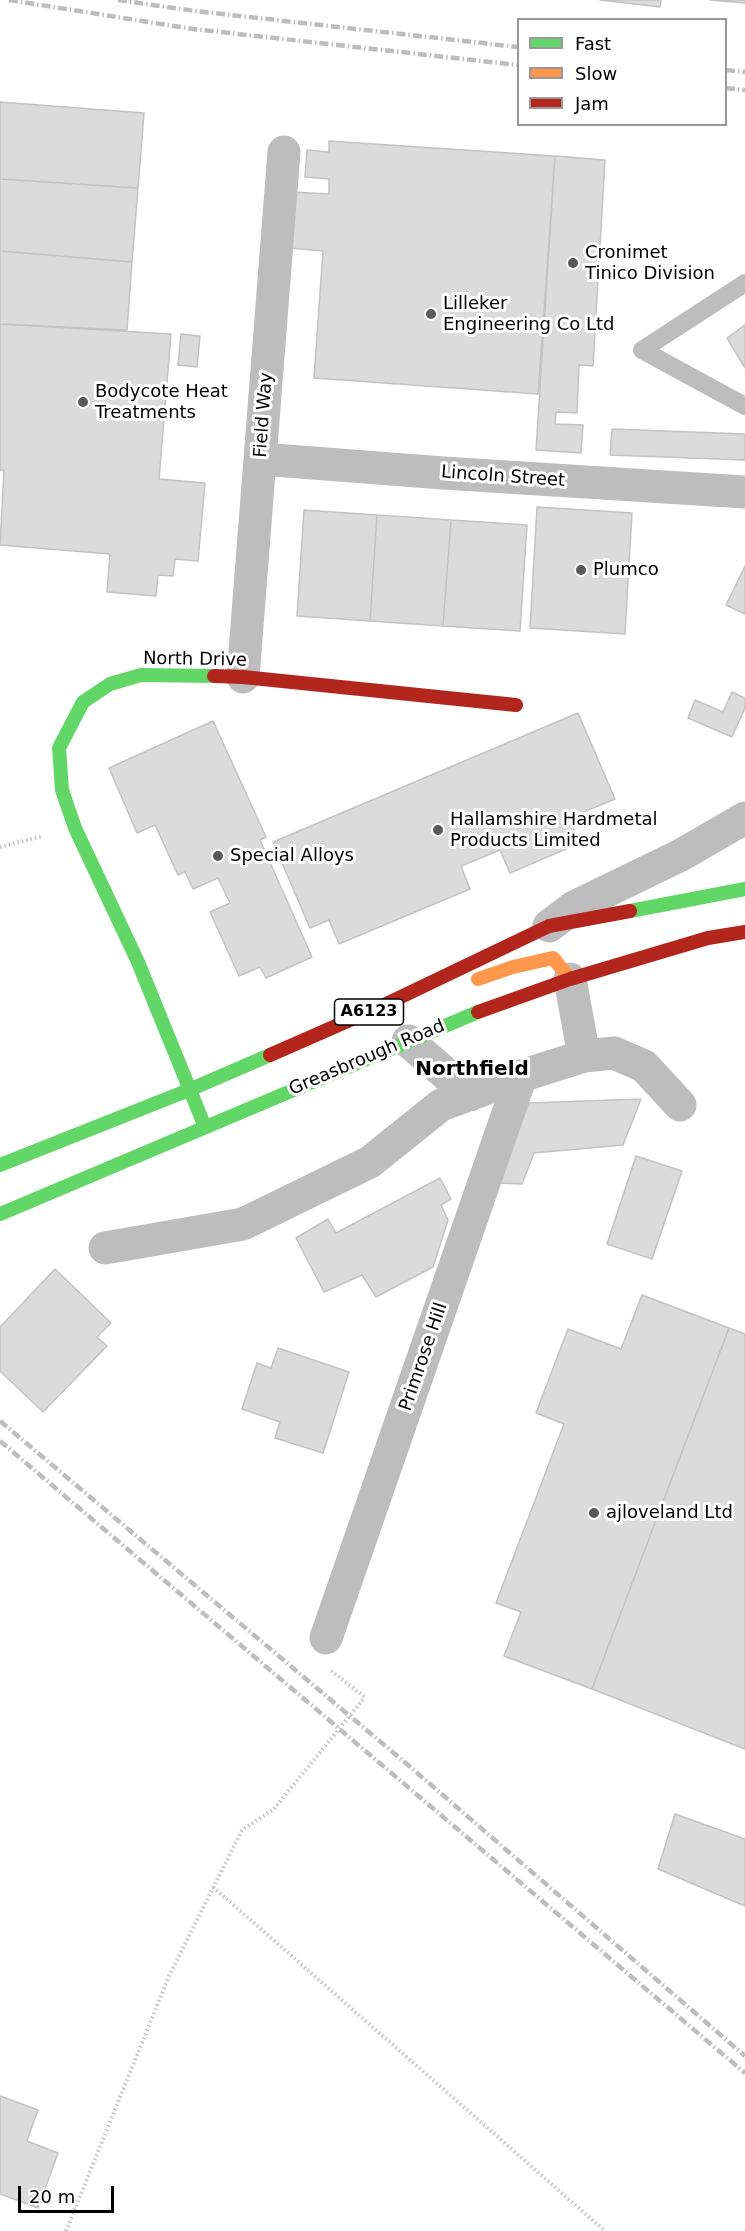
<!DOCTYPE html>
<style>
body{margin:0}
#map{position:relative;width:745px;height:2231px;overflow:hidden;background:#fff;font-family:"DejaVu Sans",sans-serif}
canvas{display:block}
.legend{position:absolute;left:517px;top:18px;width:210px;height:108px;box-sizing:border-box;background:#fff;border:2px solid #999;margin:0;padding:8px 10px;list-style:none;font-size:18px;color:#000}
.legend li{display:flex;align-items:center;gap:12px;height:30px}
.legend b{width:30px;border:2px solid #999}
.scale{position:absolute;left:18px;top:2186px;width:96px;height:27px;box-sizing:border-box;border:3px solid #000;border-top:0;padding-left:8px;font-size:18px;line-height:21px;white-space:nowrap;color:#000;-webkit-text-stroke:4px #fff;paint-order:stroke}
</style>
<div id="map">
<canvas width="745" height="2231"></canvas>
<ul class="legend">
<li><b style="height:8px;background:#63d668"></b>Fast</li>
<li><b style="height:8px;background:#ff974d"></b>Slow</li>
<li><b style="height:8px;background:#b3261e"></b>Jam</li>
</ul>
<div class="scale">20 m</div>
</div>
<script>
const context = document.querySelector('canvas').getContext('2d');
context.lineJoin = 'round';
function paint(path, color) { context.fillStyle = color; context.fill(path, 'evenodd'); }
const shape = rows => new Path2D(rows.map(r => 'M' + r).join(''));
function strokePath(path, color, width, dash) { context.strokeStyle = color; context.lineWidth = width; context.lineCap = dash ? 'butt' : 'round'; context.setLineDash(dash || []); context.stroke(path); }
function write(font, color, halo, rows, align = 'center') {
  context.font = font + ' "DejaVu Sans",sans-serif'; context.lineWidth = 6; context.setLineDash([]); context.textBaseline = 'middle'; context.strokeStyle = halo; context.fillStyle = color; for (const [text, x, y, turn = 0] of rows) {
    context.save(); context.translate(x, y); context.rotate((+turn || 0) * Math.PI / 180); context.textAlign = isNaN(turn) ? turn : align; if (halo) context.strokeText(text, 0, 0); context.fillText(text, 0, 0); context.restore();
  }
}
const building = shape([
 [600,0,661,0,660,7,600,0],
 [710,0,745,0,745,3,710,0],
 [0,102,144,113,138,188,0,179,0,102],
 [329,141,555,156,538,394,314,378,323,251,289,248,292,192,329,194,329,179,305,177,307,150,329,152,329,141],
 [555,156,605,160,593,366,579,365,577,413,556,412,555,424,583,425,581,453,536,450,555,156],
 [0,179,138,188,132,262,0,251,0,179],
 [0,251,132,262,127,330,0,324,0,251],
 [0,324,171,334,159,479,205,483,198,561,175,559,173,576,158,575,156,596,107,592,110,554,0,545,4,470,0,470,0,324],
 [745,325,745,368,727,338,745,325],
 [181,334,200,336,197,367,178,365,181,334],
 [612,429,745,434,745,460,610,455,612,429],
 [537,507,632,513,625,634,530,628,537,507],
 [304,510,377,515,370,621,297,616,304,510],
 [377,515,451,520,443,626,370,621,377,515],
 [451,520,527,525,520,631,443,626,451,520],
 [745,566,745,614,726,605,745,566],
 [732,692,745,698,745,708,732,737,688,718,695,700,723,712,732,692],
 [578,713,615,799,569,818,580,843,510,873,500,850,461,866,470,889,339,944,329,920,310,928,273,842,578,713],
 [213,721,266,837,260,840,312,957,266,978,260,967,239,976,210,912,230,903,218,878,193,889,185,872,178,875,155,825,137,833,109,768,213,721],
 [641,1099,623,1145,534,1153,522,1184,499,1183,527,1103,641,1099],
 [636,1156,682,1171,652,1259,607,1244,636,1156],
 [440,1178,451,1199,441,1205,448,1220,433,1267,376,1297,362,1275,324,1292,296,1238,328,1219,336,1233,440,1178],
 [55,1269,111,1323,97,1337,107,1346,43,1412,0,1371,0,1327,55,1269],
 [642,1295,729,1328,592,1689,504,1656,521,1612,496,1603,564,1424,536,1413,568,1329,621,1349,642,1295],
 [729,1328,745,1334,745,1749,592,1689,729,1328],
 [278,1348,349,1372,323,1453,275,1438,280,1422,242,1409,257,1363,271,1368,278,1348],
 [675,1814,745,1839,745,1906,658,1869,675,1814],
 [0,2096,38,2110,27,2141,58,2153,38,2208,0,2194,0,2096]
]);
const path = shape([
 [0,847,43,836],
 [331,1671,365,1697],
 [213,1887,605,2231],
 [66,2231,169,1976,242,1830,274,1809]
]);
const lane = shape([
 [745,283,642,350,745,406]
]);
const street = shape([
 [261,459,443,473,745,492],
 [243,677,284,152],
 [549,926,574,907,681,855,745,818],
 [570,979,584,1056],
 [408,1041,470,1095],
 [105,1248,243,1224,370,1162,441,1105,521,1076,584,1056,614,1053,644,1066,680,1105],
 [326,1638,521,1076]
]);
const fast = shape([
 [630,911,745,889],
 [205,1127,138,962,75,828,62,790,59,748,83,702,110,684,141,675,214,676],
 [0,1165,189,1090,270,1055],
 [0,1214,478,1012]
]);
const slow = shape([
 [478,979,513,967,553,958,570,979]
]);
const jam = shape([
 [214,676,243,677,516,705],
 [478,1012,570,979,708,938,745,932],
 [270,1055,384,1005,549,926,630,911]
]);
const rail = shape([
 [9,0,193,29,518,65],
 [118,0,195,11,518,47],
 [726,70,745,72],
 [726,88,745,90],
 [0,1421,408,1765,745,2056],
 [0,1441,745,2073]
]);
const pathBridge = shape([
 [274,1809,365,1697]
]);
const markers = [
 [573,263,6,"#595959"],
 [431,314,6,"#595959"],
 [83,402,6,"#595959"],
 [581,570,6,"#595959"],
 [438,830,6,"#595959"],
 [218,856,6,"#595959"],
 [594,1513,6,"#595959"]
];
const shields = [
 [369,1012,69]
];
const shieldNames = [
 ["A6123",369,1012]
];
const poiNames = [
 ["Cronimet",585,253],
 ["Tinico Division",585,274],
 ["Lilleker",443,304],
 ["Engineering Co Ltd",443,325],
 ["Bodycote Heat",95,392],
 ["Treatments",95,413],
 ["Plumco",593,570],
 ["Hallamshire Hardmetal",450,820],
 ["Products Limited",450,841],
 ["Special Alloys",230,856],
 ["ajloveland Ltd",606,1513]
];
const streetNames = [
 ["Field Way",264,415,-86],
 ["Lincoln Street",503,477,4],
 ["North Drive",195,660,1],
 ["Greasbrough Road",367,1058,-23],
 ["Primrose Hill",424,1357,-71]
];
const neighbourhoodNames = [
 ["Northfield",472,1070]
];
paint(building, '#dbdbdb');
strokePath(building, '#c3c3c3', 1.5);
strokePath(path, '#c2c2c2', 4, [1.5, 3]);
strokePath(lane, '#bdbdbd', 18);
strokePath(street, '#bdbdbd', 33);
strokePath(fast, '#63d668', 14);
strokePath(slow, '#ff974d', 14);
strokePath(jam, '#b3261e', 14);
strokePath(rail, '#bdbdbd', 4.5, [9, 3, 1.5, 3]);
strokePath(pathBridge, '#c2c2c2', 4, [1.5, 3]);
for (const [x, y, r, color] of markers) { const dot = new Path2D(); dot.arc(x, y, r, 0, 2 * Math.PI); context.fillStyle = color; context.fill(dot); strokePath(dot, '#fff', 2); }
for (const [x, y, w] of shields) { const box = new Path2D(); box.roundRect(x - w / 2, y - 13, w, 26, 4.5); context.fillStyle = '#fff'; context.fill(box); strokePath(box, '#000', 1.5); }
write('bold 16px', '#000', null, shieldNames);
write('18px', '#000', '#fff', poiNames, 'left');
write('18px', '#000', '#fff', streetNames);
write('bold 20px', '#000', '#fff', neighbourhoodNames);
</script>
